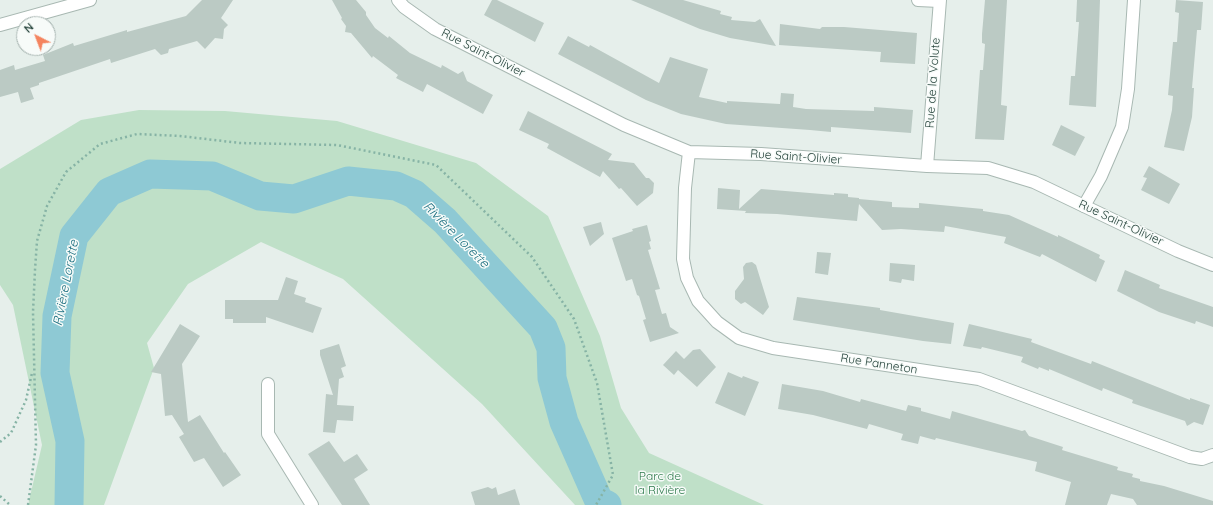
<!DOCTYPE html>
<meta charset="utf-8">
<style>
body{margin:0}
#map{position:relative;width:1213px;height:505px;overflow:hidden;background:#e6efeb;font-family:Quicksand,sans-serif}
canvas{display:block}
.north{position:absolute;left:16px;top:16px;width:40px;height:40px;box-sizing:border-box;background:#f7fbf9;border:1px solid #a3b1ad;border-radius:50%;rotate:318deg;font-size:11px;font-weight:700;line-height:16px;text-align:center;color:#24423a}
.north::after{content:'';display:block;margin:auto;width:14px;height:18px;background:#f4845f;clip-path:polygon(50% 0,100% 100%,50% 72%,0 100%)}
</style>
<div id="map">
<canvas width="1213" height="505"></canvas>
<div class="north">N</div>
</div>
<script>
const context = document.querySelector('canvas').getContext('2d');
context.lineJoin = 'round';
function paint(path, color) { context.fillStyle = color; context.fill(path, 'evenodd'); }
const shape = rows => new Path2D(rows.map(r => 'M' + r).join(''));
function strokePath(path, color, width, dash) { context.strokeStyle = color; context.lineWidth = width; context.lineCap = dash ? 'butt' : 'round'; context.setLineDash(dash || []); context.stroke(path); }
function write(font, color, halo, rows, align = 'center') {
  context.font = font + ' Quicksand,sans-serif'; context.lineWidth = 3; context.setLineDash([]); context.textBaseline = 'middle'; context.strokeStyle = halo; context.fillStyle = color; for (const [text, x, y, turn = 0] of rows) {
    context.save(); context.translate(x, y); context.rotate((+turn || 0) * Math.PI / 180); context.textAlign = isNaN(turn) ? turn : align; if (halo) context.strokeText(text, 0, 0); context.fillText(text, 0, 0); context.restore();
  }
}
const green = shape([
 [139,110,225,111,337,121,476,163,548,216,600,336,621,408,649,453,764,505,575,505,482,404,343,279,261,242,188,284,147,343,154,368,104,505,28,505,42,445,13,305,0,285,0,169,81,120]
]);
const river = shape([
 [69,505,70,441,55,373,57,316,74,236,109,192,150,174,212,176,260,196,294,199,348,181,396,186,414,194,445,221,543,328,551,348,552,378,564,422,599,501,607,505]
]);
const building = shape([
 [202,0,233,0,221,18,228,25,224,29,223,39,215,38,205,49,197,41,169,49,168,53,161,55,155,49,111,63,110,59,39,83,39,85,30,88,34,99,21,103,18,92,0,97,0,70,14,65,15,70,45,61,43,55,73,43,74,46,127,30,127,32,186,16],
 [332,0,356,0,366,12,366,15,375,28,388,38,389,36,410,53,441,68,442,65,458,74,463,71,467,81,493,95,483,114,427,84,423,92,396,78,398,75,373,56,372,58,351,33,345,32,346,26,341,19,342,18],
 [492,0,497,0,544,23,535,42,484,15],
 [631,0,683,0,721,11,720,14,732,17,731,20,755,22,760,19,776,46,730,38,700,29],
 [985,0,1007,0,1001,105,1007,106,1004,140,975,139,980,70,983,70,985,44,982,43,982,34],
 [1077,0,1100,0,1096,107,1069,105,1071,76,1075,76,1079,22,1076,22],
 [1176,0,1203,2,1201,30,1197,30,1192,88,1194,88,1192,117,1184,151,1164,147,1172,110,1173,96,1168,95,1173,42,1177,42,1179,13,1175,12],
 [780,24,820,29,822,27,844,27,917,33,915,64,880,62,881,52,779,45],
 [568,36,589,47,590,45,659,83,670,57,708,69,699,97,727,103,727,101,780,104,781,93,794,94,793,107,806,109,874,111,874,107,913,110,911,133,831,127,831,132,810,130,726,124,681,114,646,100,558,54],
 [528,111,612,154,608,160,634,163,646,178,649,178,654,183,653,193,637,206,621,188,619,189,603,171,600,177,547,148,549,144,519,130],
 [1061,125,1085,137,1075,156,1052,145],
 [1149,166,1180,184,1169,204,1141,190,1147,178,1143,177],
 [718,188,740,190,739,209,761,189,834,195,834,193,848,194,848,197,859,198,859,199,892,202,892,207,916,208,919,208,919,203,983,209,983,211,1009,215,1058,237,1058,235,1100,255,1099,258,1105,261,1096,282,1042,254,1040,257,1004,243,1006,237,945,226,944,232,901,229,882,230,859,204,857,221,777,214,745,213,746,211,717,209],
 [601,222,604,234,590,246,583,227],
 [647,225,651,241,649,242,651,249,648,250,660,289,655,290,662,314,666,313,670,327,679,333,650,342,643,320,646,319,639,296,637,295,632,279,626,281,612,238,633,231,632,229],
 [817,252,831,253,828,275,815,273],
 [752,262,756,265,769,307,763,315,745,302,741,304,735,299,735,291,744,279,743,267,746,263],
 [890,263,915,265,914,281,902,279,901,283,889,281],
 [1125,270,1160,285,1159,288,1213,307,1213,327,1196,321,1195,324,1159,312,1117,291],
 [286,277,298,281,294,294,306,298,305,302,322,308,313,333,266,317,266,323,233,323,233,319,225,319,225,300,278,300],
 [797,297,880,308,880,310,954,323,951,344,923,341,793,320],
 [180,324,200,336,182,364,188,422,200,415,224,453,225,452,241,475,223,487,204,458,194,462,179,437,184,434,172,415,165,416,161,374,151,372],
 [969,324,1032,339,1031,342,1091,364,1092,361,1190,400,1190,398,1210,405,1203,425,1194,422,1187,426,1185,421,1132,403,1133,400,1103,388,1102,391,1049,369,1049,371,1039,367,1038,369,1021,362,1023,357,982,347,981,349,963,346],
 [339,344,346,366,341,368,344,377,339,379,337,405,354,406,353,421,337,420,335,433,323,432,326,394,333,395,320,355,320,350],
 [700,349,716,367,697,387,678,370,674,375,663,365,676,351,684,359,693,350],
 [728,372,742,378,743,376,759,382,745,416,715,403],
 [782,384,823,391,860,402,861,399,906,411,908,405,921,408,921,411,950,419,952,411,1022,431,1025,430,1029,436,1063,447,1062,450,1118,467,1117,470,1133,474,1132,477,1140,479,1140,481,1164,486,1213,501,1213,505,1137,505,1133,499,1111,494,1107,505,1065,505,1071,482,1035,471,1037,462,936,438,935,440,920,436,918,444,901,440,903,434,869,424,867,429,813,415,778,409],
 [329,441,344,462,357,454,368,470,354,479,370,505,342,505,308,454],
 [488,487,492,489,496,487,498,495,515,489,520,505,475,505,471,492]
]);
const path = shape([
 [0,442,11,433,26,400,32,373],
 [0,496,10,505],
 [28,505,36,445,33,312,35,270,37,241,47,206,66,172,100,144,137,134,180,136,240,143,337,145,436,165,532,257,574,319,597,383,613,475,596,505]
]);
const minor = shape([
 [398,0,404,7,435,29,624,125,689,152,761,154,927,166,988,168,1034,182,1084,206],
 [918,0,939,1],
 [0,25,90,0],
 [689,152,685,188,683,259,687,278,698,301,717,322,739,338,773,348,979,379,1190,457,1202,459,1213,455],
 [927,166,940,0],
 [268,384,268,434,312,505]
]);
const tertiary = shape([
 [1134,0,1128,89,1122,127,1101,176,1084,206,1178,251,1213,265]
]);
const streetNames = [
 ["Rue Saint-Olivier",483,53,27],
 ["Rue de la Volute",933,83,-86],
 ["Rue Saint-Olivier",796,157,4],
 ["Rue Saint-Olivier",1121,223,25],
 ["Rue Panneton",879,364,9]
];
const parkNames = [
 ["Parc de",660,476],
 ["la Rivière",660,490]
];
const waterNames = [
 ["Rivière Lorette",456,235,45],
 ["Rivière Lorette",66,283,-79]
];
paint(green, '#bfe0c8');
strokePath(river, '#8ec9d4', 29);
paint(building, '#bbcac4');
strokePath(minor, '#a8b8b2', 14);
strokePath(tertiary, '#a8b8b2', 14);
strokePath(path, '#86b3a5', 2.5, [2, 3]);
strokePath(minor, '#fff', 12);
strokePath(tertiary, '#fff', 12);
write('12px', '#24423a', '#f7fbf9', streetNames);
write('12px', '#2d7a4b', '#f7fbf9', parkNames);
write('italic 13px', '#1c6f80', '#f7fbf9', waterNames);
</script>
